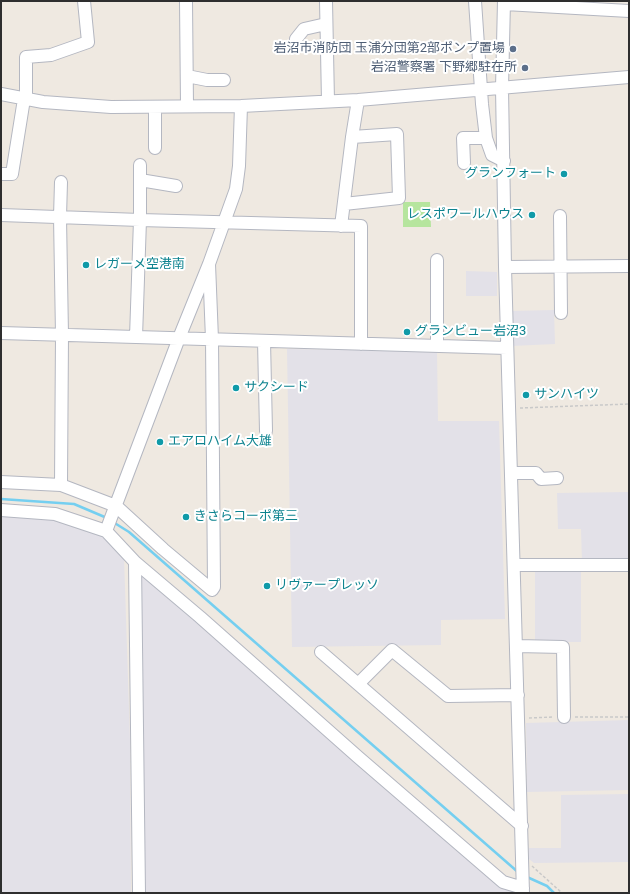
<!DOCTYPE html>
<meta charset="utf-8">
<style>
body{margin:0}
#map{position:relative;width:630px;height:894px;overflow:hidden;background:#efe9e1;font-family:Roboto,sans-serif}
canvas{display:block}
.frame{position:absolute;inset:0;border:2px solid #2e2e2e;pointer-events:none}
</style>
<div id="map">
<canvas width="630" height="894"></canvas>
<div class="frame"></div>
</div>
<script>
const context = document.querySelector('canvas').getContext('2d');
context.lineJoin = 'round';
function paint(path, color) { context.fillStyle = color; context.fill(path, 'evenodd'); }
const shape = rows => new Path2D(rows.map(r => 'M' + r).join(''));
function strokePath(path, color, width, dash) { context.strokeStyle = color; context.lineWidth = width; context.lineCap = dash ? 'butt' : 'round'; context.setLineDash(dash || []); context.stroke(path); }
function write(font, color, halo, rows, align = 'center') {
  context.font = font + ' Roboto,"Noto Sans JP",sans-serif'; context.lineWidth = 4; context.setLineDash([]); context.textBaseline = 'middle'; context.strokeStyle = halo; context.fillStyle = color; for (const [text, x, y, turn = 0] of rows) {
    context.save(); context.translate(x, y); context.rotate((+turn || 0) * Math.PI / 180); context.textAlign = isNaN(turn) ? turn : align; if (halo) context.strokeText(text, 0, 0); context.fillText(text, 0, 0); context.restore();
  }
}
const industrial = shape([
 [466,271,497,272,497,296,466,296],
 [554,310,555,344,511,346,510,311],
 [287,349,437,351,438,421,499,421,505,619,441,620,441,645,292,647],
 [629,492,629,563,582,563,581,529,558,529,557,493],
 [1,515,54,518,98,534,116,545,124,557,130,740,131,893,1,893],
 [535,569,581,569,581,642,535,642],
 [140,570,472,863,496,884,515,890,515,893,145,893],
 [629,720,629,790,527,792,526,723],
 [629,794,629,862,534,863,529,859,529,848,561,848,561,795]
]);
const green = shape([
 [403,202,430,202,431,227,403,227]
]);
const stream = shape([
 [1,499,74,504,107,518],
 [113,522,129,532,519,873],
 [527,877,547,886,554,893]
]);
const path = shape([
 [520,408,629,404],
 [575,717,629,717],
 [529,718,553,717],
 [532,866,562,893]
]);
const minor = shape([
 [186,1,187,106],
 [326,1,328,101],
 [475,1,482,104,486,138,492,155,504,161],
 [504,1,502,88,505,267,523,893],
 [505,4,629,11],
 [296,39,304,29,326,24],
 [187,76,207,80,224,80],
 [1,94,43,102,111,107,241,106,358,100,629,77],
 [26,99,26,57,51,55,88,42,84,1],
 [155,148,155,107],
 [464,163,463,138,486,138],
 [1,174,12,174,24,99],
 [140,180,176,186],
 [61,182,60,217,62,335,61,485],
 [344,204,399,198,397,134,352,137],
 [1,215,140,220,361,226,361,344],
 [560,216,561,313],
 [341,226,352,137,358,100],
 [437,260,437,346],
 [505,267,629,266],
 [1,333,507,348],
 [136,337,140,220,140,165],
 [264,341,266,431],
 [511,473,536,473,541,479,557,478],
 [1,482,61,485,116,506,163,549,212,590,214,587,212,339,209,264],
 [1,510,55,514,106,531,135,562,200,617,358,757,503,882,523,888],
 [106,531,179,338,209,264,236,189,239,166,241,106],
 [135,562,139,893],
 [514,565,629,565],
 [517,646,563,647,564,717],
 [321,652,522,826],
 [358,684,392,650,448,696,518,695]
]);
const markers = [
 [513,49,4,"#5c6f8a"],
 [525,68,4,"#5c6f8a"],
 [564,174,4,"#0f9aa8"],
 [532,215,4,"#0f9aa8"],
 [86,265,4,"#0f9aa8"],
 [407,332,4,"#0f9aa8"],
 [236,388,4,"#0f9aa8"],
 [526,395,4,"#0f9aa8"],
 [160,442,4,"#0f9aa8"],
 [186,517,4,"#0f9aa8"],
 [267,586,4,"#0f9aa8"]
];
const serviceNames = [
 ["岩沼市消防団 玉浦分団第2部ポンプ置場",505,49],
 ["岩沼警察署 下野郷駐在所",517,68]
];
const cultureNames = [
 ["グランフォート",556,174,"right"],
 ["レスポワールハウス",524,215,"right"],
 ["レガーメ空港南",94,265],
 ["グランビュー岩沼3",415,332],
 ["サクシード",244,388],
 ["サンハイツ",534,395],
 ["エアロハイム大雄",168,442],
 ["きさらコーポ第三",194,517],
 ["リヴァープレッソ",275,586]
];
paint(industrial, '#e3e1e8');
paint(green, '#b6e59e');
strokePath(stream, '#75cff0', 2.5);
strokePath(minor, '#b4b7c1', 14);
strokePath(path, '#c9c9c9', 1.5, [3, 2]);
strokePath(minor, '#fff', 12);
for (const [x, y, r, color] of markers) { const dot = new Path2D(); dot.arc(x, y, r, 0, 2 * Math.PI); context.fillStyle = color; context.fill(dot); strokePath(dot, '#fff', 1.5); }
write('13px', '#4e5e75', '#fff', serviceNames, 'right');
write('13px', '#0d838f', '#fff', cultureNames, 'left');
</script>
